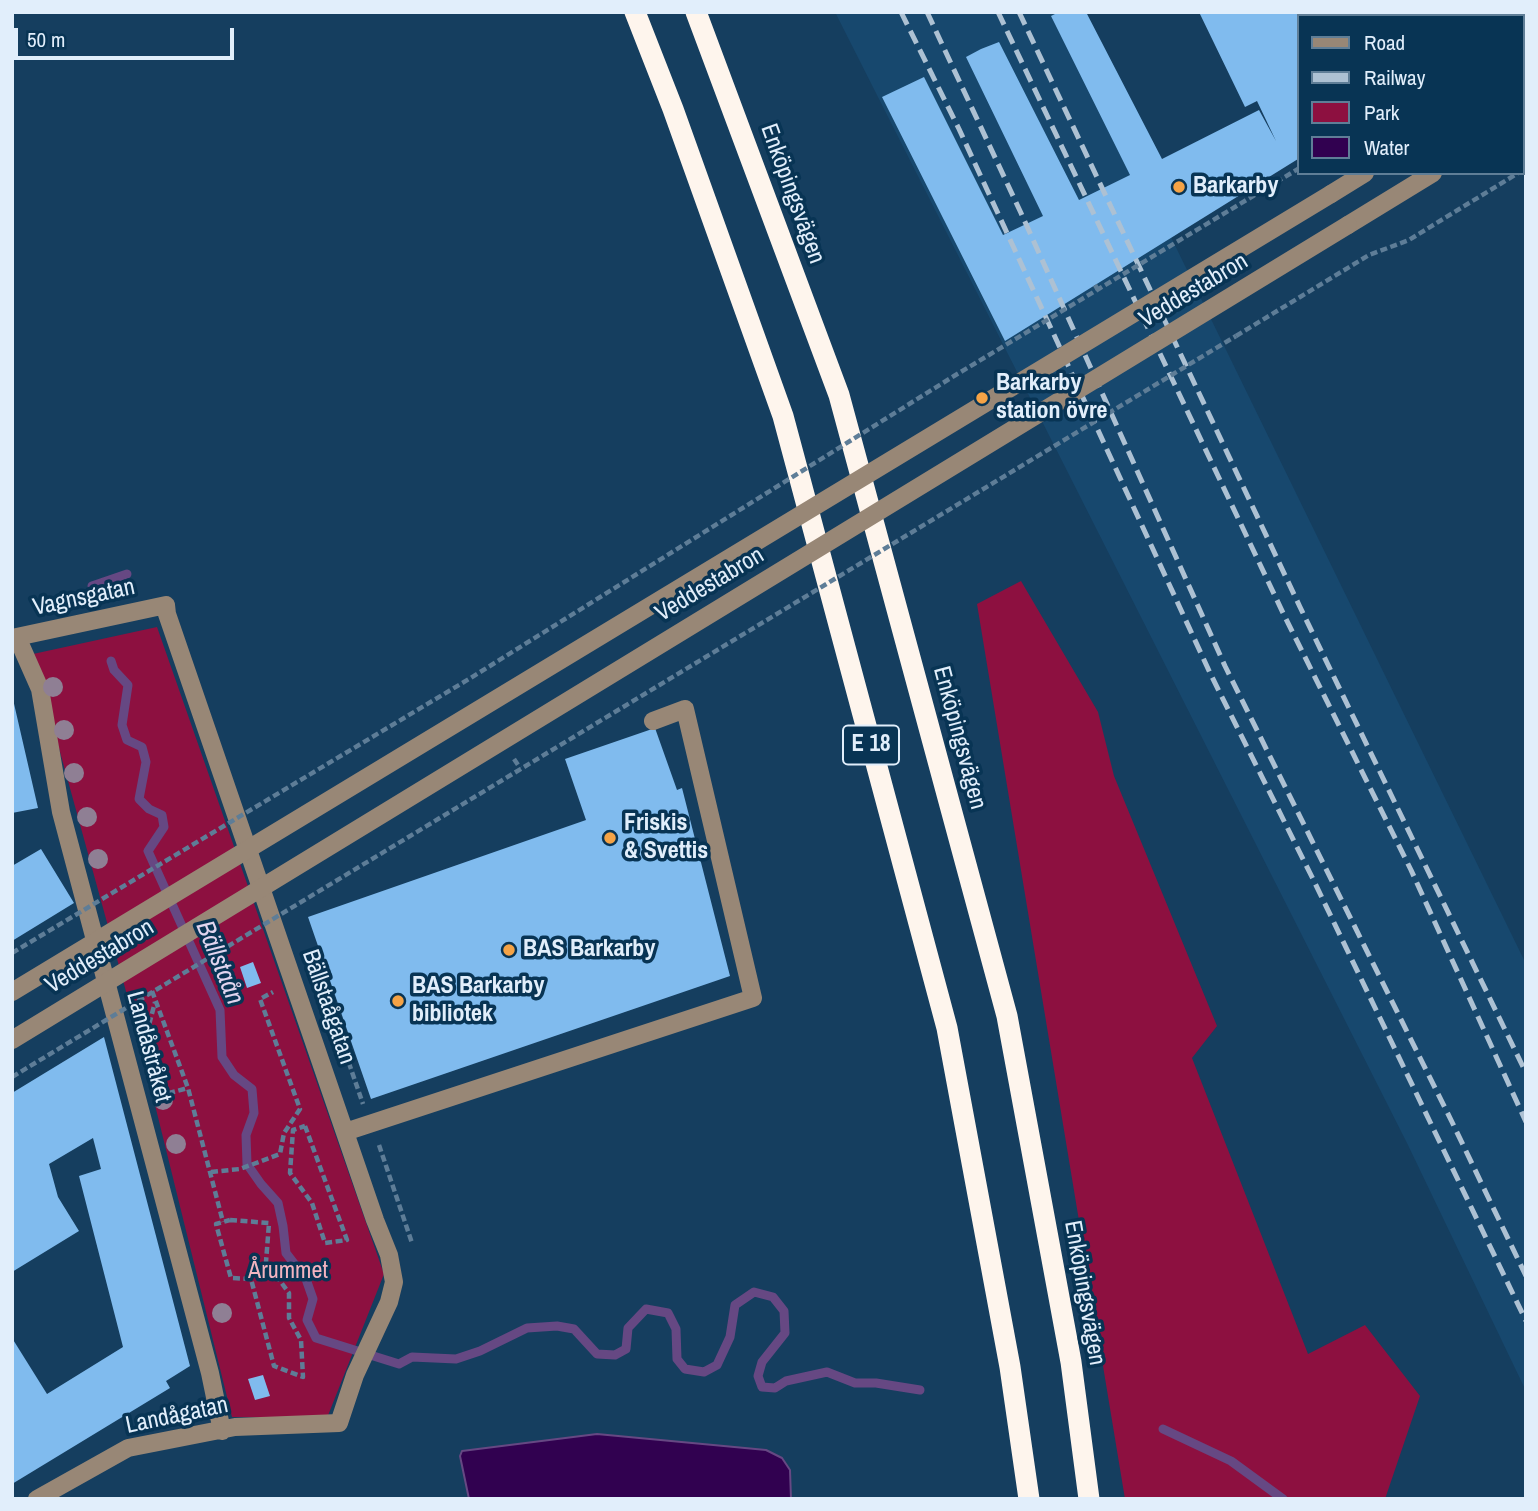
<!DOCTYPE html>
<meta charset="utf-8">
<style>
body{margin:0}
#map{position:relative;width:1538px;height:1511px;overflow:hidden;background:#153e5f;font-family:"Archivo Narrow",sans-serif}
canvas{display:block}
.frame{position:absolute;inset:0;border:14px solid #e1eefb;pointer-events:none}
.legend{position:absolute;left:1297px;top:14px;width:228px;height:161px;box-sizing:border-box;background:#083454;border:2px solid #5f7e97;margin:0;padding:9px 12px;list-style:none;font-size:21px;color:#e1eefb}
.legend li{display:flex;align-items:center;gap:14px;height:35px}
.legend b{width:35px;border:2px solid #5f7e97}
.scale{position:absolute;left:14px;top:28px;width:220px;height:32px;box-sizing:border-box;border:4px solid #e1eefb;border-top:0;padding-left:9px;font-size:21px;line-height:24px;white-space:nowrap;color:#e1eefb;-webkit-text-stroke:5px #083454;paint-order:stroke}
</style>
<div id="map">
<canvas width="1538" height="1511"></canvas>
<div class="frame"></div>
<ul class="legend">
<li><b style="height:9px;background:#988776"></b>Road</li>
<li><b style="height:9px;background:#adc1d3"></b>Railway</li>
<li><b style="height:19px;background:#8d1040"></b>Park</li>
<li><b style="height:19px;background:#310150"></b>Water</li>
</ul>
<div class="scale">50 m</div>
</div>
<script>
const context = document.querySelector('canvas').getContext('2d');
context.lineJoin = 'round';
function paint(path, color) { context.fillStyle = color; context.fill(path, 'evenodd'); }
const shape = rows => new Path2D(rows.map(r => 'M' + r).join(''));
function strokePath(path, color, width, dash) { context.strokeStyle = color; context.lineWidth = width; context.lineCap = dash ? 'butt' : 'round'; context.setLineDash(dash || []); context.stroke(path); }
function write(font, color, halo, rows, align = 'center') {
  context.font = font + ' "Archivo Narrow",sans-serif'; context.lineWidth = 7; context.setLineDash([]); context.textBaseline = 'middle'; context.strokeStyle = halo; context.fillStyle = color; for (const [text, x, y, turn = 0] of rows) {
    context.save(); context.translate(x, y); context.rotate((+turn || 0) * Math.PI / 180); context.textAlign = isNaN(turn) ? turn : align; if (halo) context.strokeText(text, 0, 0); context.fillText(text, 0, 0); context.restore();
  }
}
const built = shape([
 [835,12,1061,12,1526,964,1526,1391,1407,1143]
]);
const green = shape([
 [1021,581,1098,712,1114,776,1217,1026,1192,1058,1308,1354,1365,1325,1420,1396,1385,1499,1125,1499,977,604],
 [157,627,384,1274,327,1418,232,1417,135,1024,33,654]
]);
const water = shape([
 [597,1434,766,1450,782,1458,790,1470,791,1499,469,1499,460,1456,462,1451,597,1434]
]);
const stream = shape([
 [92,586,127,574],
 [111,661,114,670,128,685,122,725,127,740,142,747,146,762,139,799,149,809,162,815,164,827,148,851,220,1010,222,1057,234,1075,252,1089,254,1113,246,1135,247,1164,261,1184,278,1203,283,1226,286,1253,306,1279,313,1299,307,1320,316,1338,399,1364,412,1357,456,1359,480,1351,527,1328,557,1326,574,1329,597,1354,615,1355,626,1349,628,1328,646,1309,668,1313,676,1329,677,1359,685,1369,704,1372,717,1365,730,1337,735,1305,754,1292,773,1297,784,1311,785,1333,762,1362,758,1376,762,1387,775,1388,786,1381,827,1372,855,1383,876,1383,920,1390],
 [1163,1429,1231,1461,1283,1499]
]);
const building = shape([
 [1059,12,1086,12,1162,159,1259,110,1276,141,1257,101,1245,107,1199,12,1314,12,1315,16,1298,16,1298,159,1005,341,882,97,924,77,1003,235,1043,216,966,57,981,49,999,42,1079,200,1130,175,1051,16],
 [12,695,38,808,12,813],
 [655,728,677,790,682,788,730,976,371,1099,308,917,586,820,565,759],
 [41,849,74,903,12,941,12,866],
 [253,962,261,983,247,988,240,967],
 [104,1037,190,1366,166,1381,170,1388,12,1484,12,1338,47,1394,123,1347,79,1176,101,1169,93,1138,49,1164,58,1197,79,1231,12,1272,12,1093],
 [263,1375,270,1396,255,1400,248,1379]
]);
const path = shape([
 [1522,41,1526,41],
 [1522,170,1526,168],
 [1095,285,1098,290],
 [1236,336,1369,255,1409,240,1518,173],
 [514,759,520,768],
 [318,973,363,1104],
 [152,991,188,1088,223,1222],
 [143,1031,148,1029,155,1002],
 [158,1096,188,1088],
 [305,1126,347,1240,325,1243,312,1203,290,1173,293,1130,305,1126],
 [379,1145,412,1243],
 [211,1172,240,1169,280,1154,284,1133,300,1109,260,999,273,992],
 [230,1220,269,1223,266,1262,289,1293,289,1318,301,1340,303,1377,274,1366,251,1279,231,1278,216,1224,230,1220]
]);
const minor = shape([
 [1522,80,1526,78],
 [1522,119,1526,117],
 [1331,194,1365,173],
 [1348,225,1433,173],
 [17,637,40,689,61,812,210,1373,222,1431],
 [12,638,166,605,167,614,375,1220,389,1255,394,1282,389,1302,355,1375,339,1423,235,1427,128,1448,37,1499],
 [345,1132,753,998,685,709,653,721]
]);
const highway = shape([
 [635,12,673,109,783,416,947,1028,1010,1367,1029,1499],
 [696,12,839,395,1007,1016,1071,1362,1089,1499]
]);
const rail = shape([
 [901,12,959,129,1211,675,1312,877,1526,1321],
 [927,12,1021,213,1225,666,1452,1122,1526,1276],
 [998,12,1284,615,1411,870,1526,1122],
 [1019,12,1300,607,1526,1073]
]);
const pathBridge = shape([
 [12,953,469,679,954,376,1298,169],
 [12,1077,1236,336]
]);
const minorBridge = shape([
 [12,992,1331,194],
 [12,1040,1348,225]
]);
const trees = [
 [53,687],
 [64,730],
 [74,773],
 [87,817],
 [98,859],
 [163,1100],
 [176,1144],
 [222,1313]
];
const markers = [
 [1179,187,7,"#f5a346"],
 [982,398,7,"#f5a346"],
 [610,838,7,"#f5a346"],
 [509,950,7,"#f5a346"],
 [398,1001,7,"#f5a346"]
];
const shields = [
 [871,745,56]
];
const shieldNames = [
 ["E 18",871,745]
];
const poiNames = [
 ["Barkarby",1193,187],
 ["Barkarby",996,384],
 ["station övre",996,412],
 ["Friskis",624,824],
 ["& Svettis",624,852],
 ["BAS Barkarby",523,950],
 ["BAS Barkarby",412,987],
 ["bibliotek",412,1015]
];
const streetNames = [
 ["Enköpingsvägen",792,194,70],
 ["Veddestabron",1194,291,-31],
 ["Veddestabron",710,585,-31],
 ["Vagnsgatan",84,598,-12],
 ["Enköpingsvägen",959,738,75],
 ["Veddestabron",100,957,-31],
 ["Bällstaågatan",328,1007,71],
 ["Landåstråket",148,1047,75],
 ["Enköpingsvägen",1084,1293,80],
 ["Landågatan",177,1416,-12]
];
const parkNames = [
 ["Årummet",288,1272]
];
const waterNames = [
 ["Bällstaån",219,963,68]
];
paint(built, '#17486e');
paint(green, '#8d1040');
paint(water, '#310150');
strokePath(water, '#664883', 2);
strokePath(stream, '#664883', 9);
paint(building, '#80bbee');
strokePath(path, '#5e7d97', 4.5, [7, 3.5]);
strokePath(minor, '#988776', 18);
strokePath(highway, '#fef5ed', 21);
strokePath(rail, '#adc1d3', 5, [14, 7]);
strokePath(pathBridge, '#5e7d97', 4.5, [7, 3.5]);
strokePath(minorBridge, '#988776', 18);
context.fillStyle = '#8f7f94';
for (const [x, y] of trees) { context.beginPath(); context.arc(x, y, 10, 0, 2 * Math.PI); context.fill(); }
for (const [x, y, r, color] of markers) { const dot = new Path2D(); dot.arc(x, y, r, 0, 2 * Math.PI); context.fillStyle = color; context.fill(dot); strokePath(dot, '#083454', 2.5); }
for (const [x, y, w] of shields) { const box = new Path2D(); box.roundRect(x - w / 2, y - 19.5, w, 39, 5); context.fillStyle = '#083454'; context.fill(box); strokePath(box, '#e1eefb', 2); }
write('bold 23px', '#e1eefb', null, shieldNames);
write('bold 24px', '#e1eefb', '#083454', poiNames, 'left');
write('24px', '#e1eefb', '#083454', streetNames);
write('24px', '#f3b4c0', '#083454', parkNames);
write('italic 26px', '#e1d5ef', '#083454', waterNames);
</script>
